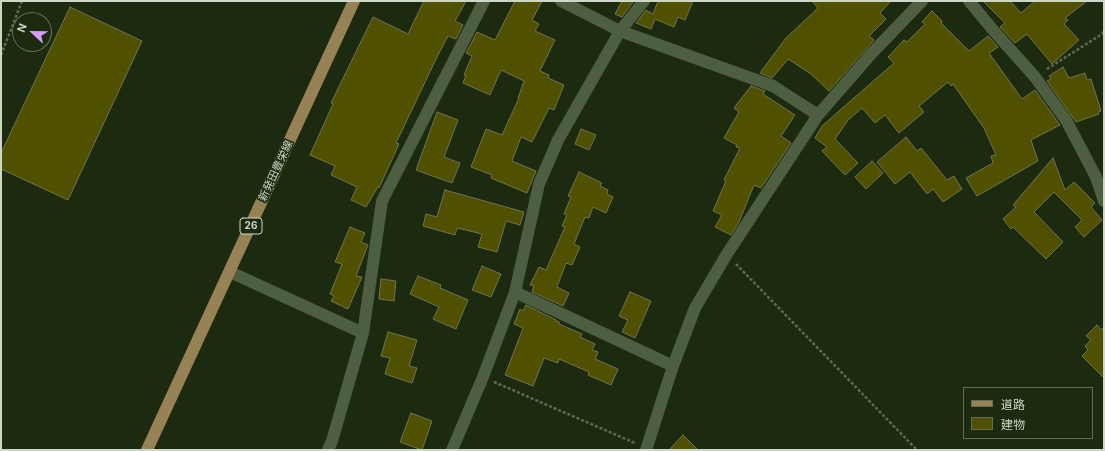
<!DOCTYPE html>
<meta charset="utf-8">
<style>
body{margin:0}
#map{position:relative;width:1105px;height:451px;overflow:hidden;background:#1c2a0f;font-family:Inter,"Noto Sans JP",sans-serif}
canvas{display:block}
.frame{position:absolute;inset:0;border:2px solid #cdd7c6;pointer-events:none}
.legend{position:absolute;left:963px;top:387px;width:130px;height:52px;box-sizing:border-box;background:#1c2a0f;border:1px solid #636f58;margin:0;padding:5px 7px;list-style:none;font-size:12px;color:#cdd7c6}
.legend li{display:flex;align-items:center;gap:8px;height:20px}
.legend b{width:20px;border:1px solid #636f58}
.north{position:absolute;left:12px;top:12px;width:40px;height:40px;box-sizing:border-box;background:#1c2a0f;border:1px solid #636f58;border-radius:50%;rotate:292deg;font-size:11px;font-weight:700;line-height:16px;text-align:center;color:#cdd7c6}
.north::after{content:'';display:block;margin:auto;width:14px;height:18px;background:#d59cfb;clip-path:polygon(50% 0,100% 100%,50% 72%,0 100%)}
</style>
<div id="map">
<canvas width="1105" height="451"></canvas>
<div class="frame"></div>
<ul class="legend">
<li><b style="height:5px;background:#978255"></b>道路</li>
<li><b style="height:11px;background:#505100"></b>建物</li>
</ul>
<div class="north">N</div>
</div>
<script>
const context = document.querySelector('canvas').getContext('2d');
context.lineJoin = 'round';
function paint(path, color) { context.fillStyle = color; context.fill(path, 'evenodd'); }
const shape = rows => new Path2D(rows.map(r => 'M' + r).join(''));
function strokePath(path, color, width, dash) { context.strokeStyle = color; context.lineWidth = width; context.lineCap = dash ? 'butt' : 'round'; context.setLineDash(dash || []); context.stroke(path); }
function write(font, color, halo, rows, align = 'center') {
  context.font = font + ' Inter,"Noto Sans JP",sans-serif'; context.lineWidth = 3; context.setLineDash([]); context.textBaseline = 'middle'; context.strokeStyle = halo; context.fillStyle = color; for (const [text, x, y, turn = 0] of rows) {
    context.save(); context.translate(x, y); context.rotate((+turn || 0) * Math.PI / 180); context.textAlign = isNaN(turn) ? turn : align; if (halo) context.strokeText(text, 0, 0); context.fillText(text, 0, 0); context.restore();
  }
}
const building = shape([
 [424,1,466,1,455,21,463,25,456,39,448,36,437,57,396,143,399,144,379,188,378,187,366,207,351,200,357,187,331,175,335,166,310,155,333,104,331,103,373,17,408,34,424,1],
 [515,1,542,1,532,20,539,24,535,31,555,40,540,71,549,75,548,78,564,85,554,110,549,108,532,142,521,137,512,161,536,171,527,193,491,178,492,175,471,167,486,129,502,135,519,98,518,98,524,81,501,70,490,95,463,83,466,75,464,75,472,56,466,53,477,32,495,40,515,1],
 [622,1,631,1,633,2,622,17,615,14,622,1],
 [658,1,693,1,685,20,678,17,674,27,655,19,651,29,636,23,646,10,653,14,658,1],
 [812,1,891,1,880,13,886,19,869,36,874,40,829,91,811,74,788,59,772,78,760,73,786,38,818,8,812,1],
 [983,1,1010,1,1021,13,1035,1,1087,1,1065,18,1068,20,1064,24,1079,40,1052,64,1027,34,1015,43,1000,27,1005,23,983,1],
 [70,7,142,41,68,200,1,169,1,153,70,7],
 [932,11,942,21,941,23,969,51,988,36,998,47,989,53,1022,99,1035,90,1060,125,1031,140,1038,161,977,196,966,178,993,163,991,156,996,155,984,128,953,84,951,86,948,82,919,106,924,112,899,133,885,115,875,123,862,108,848,120,835,139,858,163,845,175,822,151,827,147,815,138,822,126,894,63,888,57,904,40,907,42,925,24,922,22,932,11],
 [1063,67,1069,78,1085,73,1087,80,1091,79,1101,111,1098,112,1099,114,1076,122,1047,81,1051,79,1049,76,1063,67],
 [751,86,765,91,763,94,795,115,781,136,791,143,761,188,754,185,739,222,731,235,715,227,722,215,713,211,726,181,724,180,740,148,736,147,737,145,724,138,739,112,734,108,751,86],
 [437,112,458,120,444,157,460,163,452,183,416,170,437,112],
 [581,129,596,135,589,150,575,144,581,129],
 [906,137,917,151,921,148,947,180,954,176,962,189,943,202,933,189,927,194,910,172,895,184,877,162,906,137],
 [1053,158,1065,190,1074,182,1095,203,1091,207,1102,220,1084,237,1075,227,1082,220,1054,192,1034,212,1063,242,1046,259,1013,227,1011,229,1003,219,1016,207,1013,205,1053,158],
 [872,161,883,173,866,189,855,177,872,161],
 [579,172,602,183,600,186,608,190,607,194,613,197,606,213,593,207,589,218,585,217,574,244,580,247,572,265,566,263,557,287,569,293,563,306,532,292,534,286,530,285,539,267,546,270,565,227,562,226,567,215,564,214,571,197,568,196,579,172],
 [445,190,524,212,520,225,506,221,497,252,478,247,482,234,457,228,455,235,423,226,426,214,437,217,445,190],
 [350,227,365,233,361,242,368,245,356,276,362,277,348,309,331,301,334,296,330,294,342,264,335,262,350,227],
 [482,266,501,274,491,297,472,290,482,266],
 [418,276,441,285,440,288,468,300,456,329,433,319,439,307,410,294,418,276],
 [381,279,396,281,394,301,379,299,381,279],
 [630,292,651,301,635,338,622,332,628,320,619,316,630,292],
 [526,305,556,320,556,321,559,322,559,324,582,334,580,337,595,344,592,350,598,352,595,359,618,369,611,385,588,375,589,372,559,359,558,363,544,358,533,386,505,375,523,328,514,324,520,309,523,311,526,305],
 [1097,325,1101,330,1104,327,1104,378,1082,356,1088,350,1085,346,1091,340,1086,336,1097,325],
 [388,332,417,340,409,366,417,368,412,383,385,374,390,358,381,356,388,332],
 [411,413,432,421,422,450,400,442,411,413],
 [683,435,698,450,669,450,683,435]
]);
const path = shape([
 [1,55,22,1],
 [1047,69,1102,34,1104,31],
 [736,264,917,450],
 [494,382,635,443]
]);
const street = shape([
 [561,1,620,31,773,86,818,115],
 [969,1,993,30,1035,77,1066,120,1096,177,1104,201],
 [230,272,363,333],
 [515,292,673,366],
 [328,450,332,441,363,333,382,201,484,1],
 [452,450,483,377,515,292,539,184,558,140,620,31,644,1],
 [646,450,673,366,695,308,727,254,818,115,871,54,922,1]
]);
const primary = shape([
 [147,450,354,1]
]);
const shields = [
 [251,226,22]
];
const shieldNames = [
 ["26",251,226]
];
const streetNames = [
 ["新発田豊栄線",276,171,-65]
];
paint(building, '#505100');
strokePath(building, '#727452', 1);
strokePath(path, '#5e6b53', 2.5, [3, 2]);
strokePath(street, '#4e5e41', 12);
strokePath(primary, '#978255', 12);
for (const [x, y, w] of shields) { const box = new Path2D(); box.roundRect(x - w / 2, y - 8, w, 16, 3); context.fillStyle = '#1c2a0f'; context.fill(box); strokePath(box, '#cdd7c6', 1); }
write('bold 10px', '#cdd7c6', null, shieldNames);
write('11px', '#cdd7c6', '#1c2a0f', streetNames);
</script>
